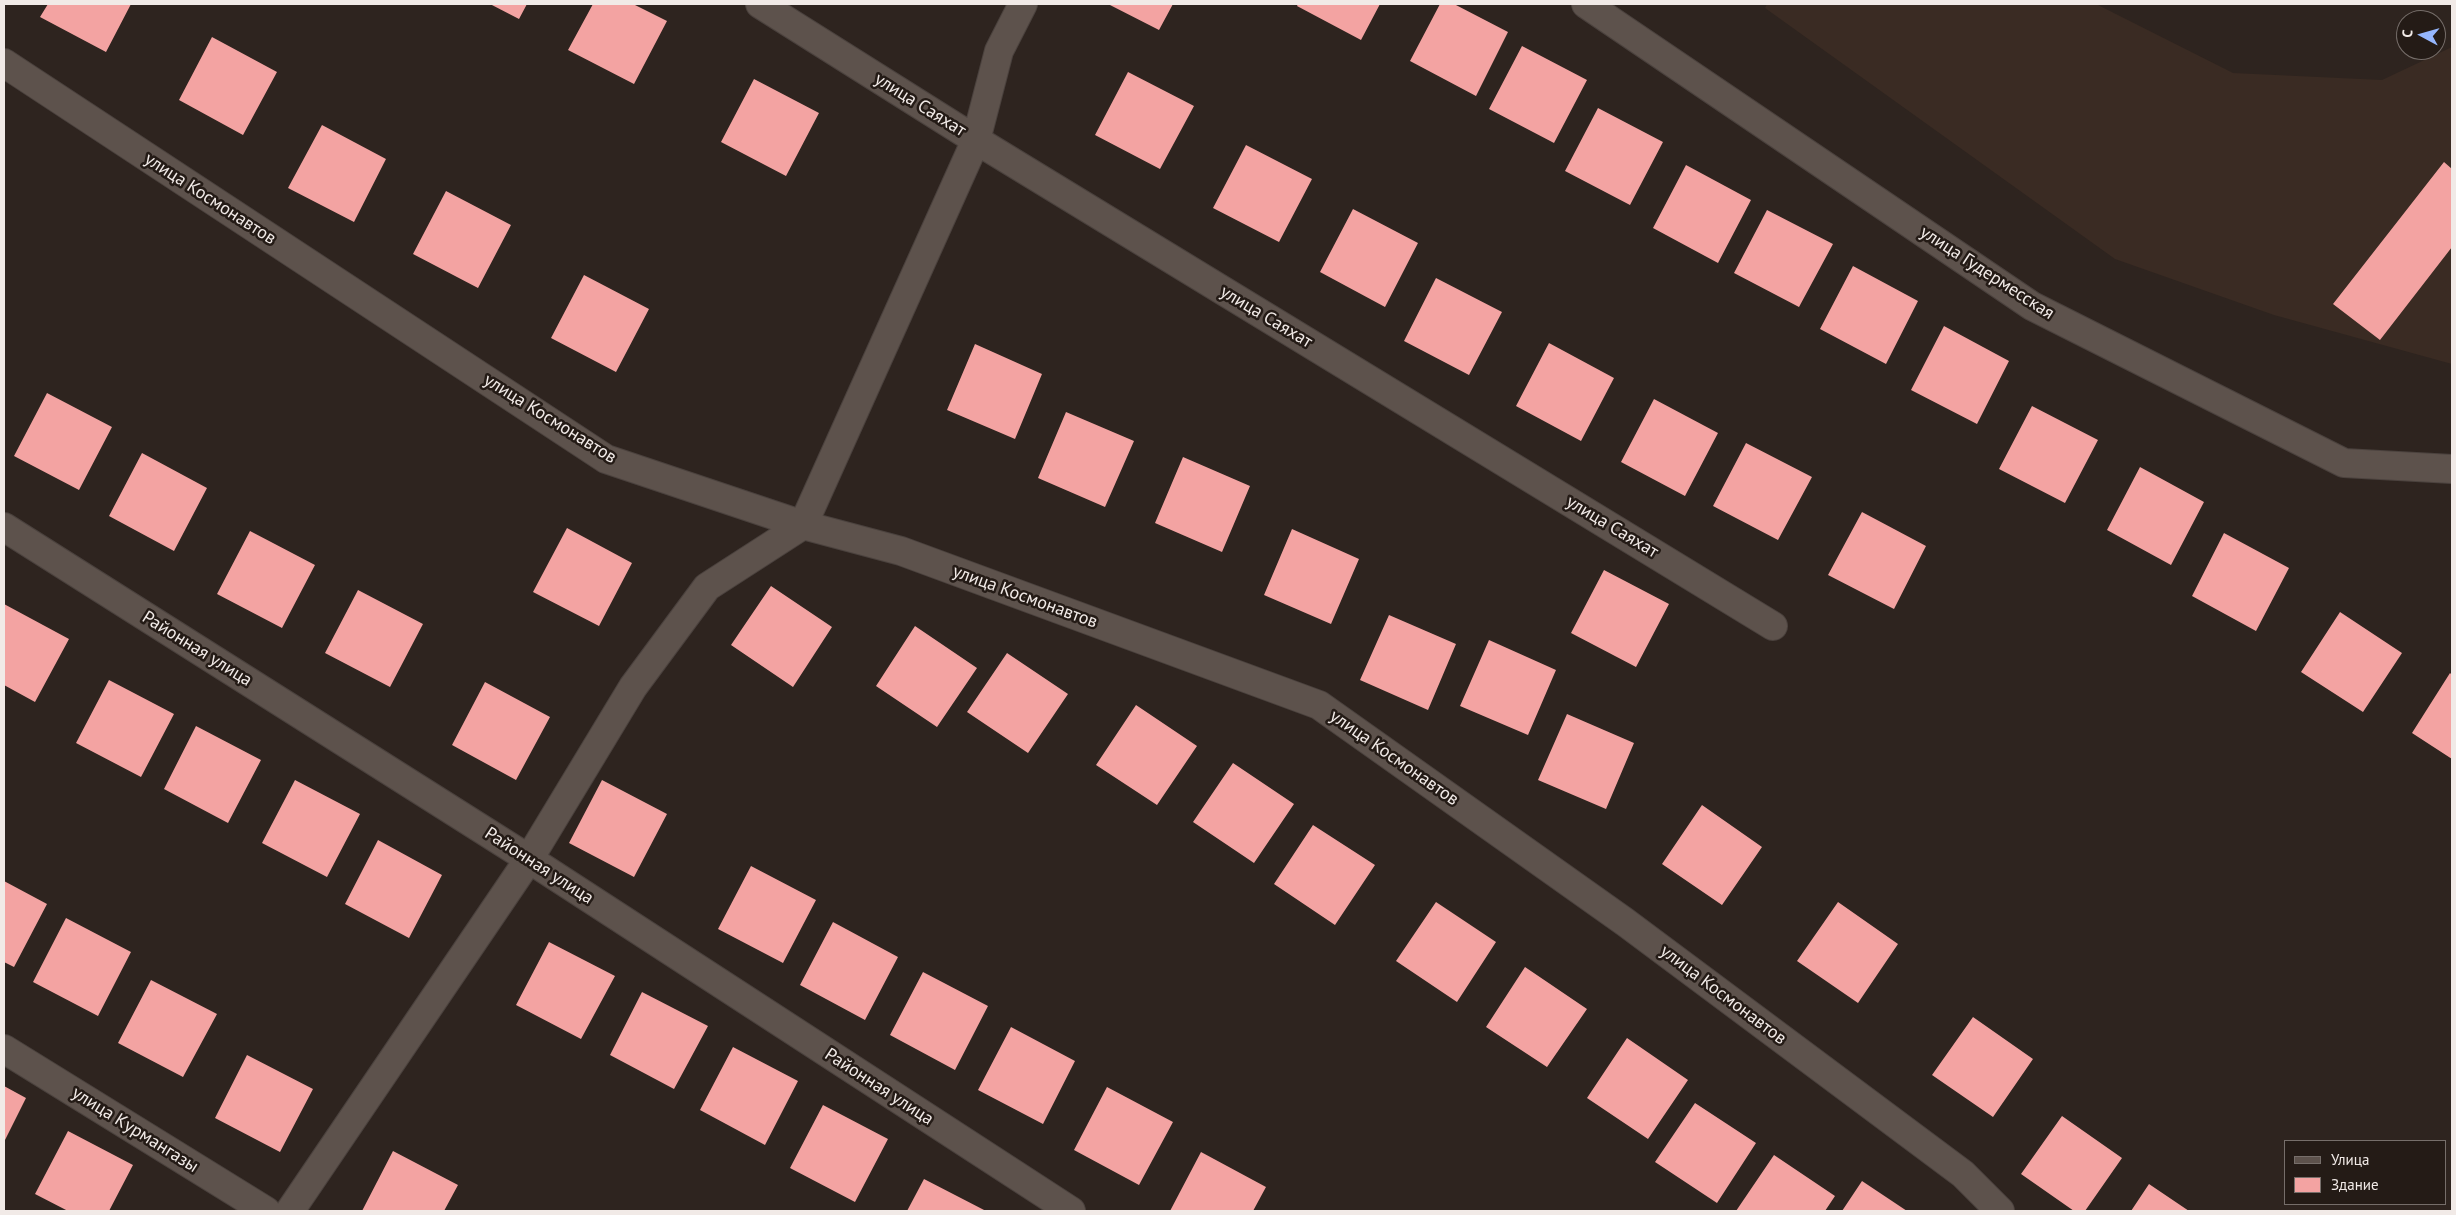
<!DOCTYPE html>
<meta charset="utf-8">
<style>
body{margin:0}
#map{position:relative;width:2456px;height:1215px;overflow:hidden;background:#2e241f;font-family:"PT Sans",sans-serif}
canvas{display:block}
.frame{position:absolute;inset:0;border:5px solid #f1eae7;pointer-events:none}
.legend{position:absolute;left:2284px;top:1140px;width:162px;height:65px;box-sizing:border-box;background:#241b16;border:1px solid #766e6a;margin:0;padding:6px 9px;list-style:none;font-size:15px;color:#f1eae7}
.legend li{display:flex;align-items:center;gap:10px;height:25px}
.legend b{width:25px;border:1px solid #766e6a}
.north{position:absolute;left:2396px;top:10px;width:50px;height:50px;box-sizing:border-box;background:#241b16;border:1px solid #766e6a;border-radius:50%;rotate:276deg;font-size:14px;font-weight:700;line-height:20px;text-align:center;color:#f1eae7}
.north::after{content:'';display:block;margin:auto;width:18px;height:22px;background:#95b6fd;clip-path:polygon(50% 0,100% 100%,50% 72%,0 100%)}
</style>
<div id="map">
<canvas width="2456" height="1215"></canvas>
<div class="frame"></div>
<ul class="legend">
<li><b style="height:6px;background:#5d524c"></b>Улица</li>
<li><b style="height:14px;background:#f3a3a2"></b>Здание</li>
</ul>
<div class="north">С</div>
</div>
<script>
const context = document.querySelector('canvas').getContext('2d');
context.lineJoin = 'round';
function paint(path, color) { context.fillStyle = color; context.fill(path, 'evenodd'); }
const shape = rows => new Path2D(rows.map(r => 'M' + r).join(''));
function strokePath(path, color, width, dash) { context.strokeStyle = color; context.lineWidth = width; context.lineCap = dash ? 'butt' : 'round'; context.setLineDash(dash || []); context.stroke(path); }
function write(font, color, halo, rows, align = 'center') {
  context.font = font + ' "PT Sans",sans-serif'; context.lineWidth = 5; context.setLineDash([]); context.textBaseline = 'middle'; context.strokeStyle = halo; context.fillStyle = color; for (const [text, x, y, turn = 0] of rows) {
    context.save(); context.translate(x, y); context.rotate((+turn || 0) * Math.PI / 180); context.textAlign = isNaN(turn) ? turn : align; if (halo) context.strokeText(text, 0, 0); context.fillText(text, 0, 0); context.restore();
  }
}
const built = shape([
 [1767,4,2096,4,2233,73,2382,80,2452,47,2452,364,2274,315,2115,259,1765,8]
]);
const building = shape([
 [48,4,131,4,106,52,40,17],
 [490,4,527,4,519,19],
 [593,4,633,4,667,21,634,84,568,50],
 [1108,4,1173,4,1159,30],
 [1298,4,1380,4,1361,40,1297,6],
 [1440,4,1454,4,1508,32,1476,96,1410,61],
 [212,37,277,72,243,135,179,100],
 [1522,46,1587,80,1554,143,1489,109],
 [1128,72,1194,106,1160,169,1095,135],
 [754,79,819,113,786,176,721,142],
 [1598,108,1663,142,1630,205,1565,171],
 [322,125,386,159,354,222,288,188],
 [1246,145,1312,179,1279,242,1213,208],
 [2444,162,2452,169,2452,247,2380,340,2333,304],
 [1686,165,1751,200,1718,263,1653,228],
 [446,191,511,225,478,288,413,254],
 [1353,209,1418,243,1385,307,1320,272],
 [1767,210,1833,244,1799,307,1734,273],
 [1853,266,1918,301,1886,364,1820,329],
 [584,275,649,309,616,372,551,338],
 [1436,278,1502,312,1469,375,1404,341],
 [1944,326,2009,361,1977,424,1911,390],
 [1549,343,1614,378,1581,441,1516,406],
 [975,344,1042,374,1015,439,947,410],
 [47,393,112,427,79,490,14,456],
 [1654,399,1718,433,1685,496,1621,462],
 [2032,406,2098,440,2065,503,1999,469],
 [1066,412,1134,441,1105,507,1038,478],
 [1746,443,1812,477,1778,540,1713,506],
 [142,453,207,488,174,551,109,516],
 [1183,457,1250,486,1222,552,1155,523],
 [2140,467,2204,502,2171,565,2107,530],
 [1862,512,1926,546,1894,609,1828,575],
 [567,528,632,563,599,626,533,592],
 [1292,529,1359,559,1331,624,1264,595],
 [250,531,315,565,282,628,217,594],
 [2224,533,2289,568,2256,631,2192,596],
 [1604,570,1669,604,1636,667,1571,633],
 [771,586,832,627,793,687,731,645],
 [358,590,423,624,390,687,325,653],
 [4,604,69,639,35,702,4,685],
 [2340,612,2402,653,2363,712,2301,672],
 [1389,615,1456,644,1428,710,1360,680],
 [915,626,977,668,937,727,876,686],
 [1489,640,1556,670,1528,735,1460,706],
 [1007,653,1068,694,1028,753,967,712],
 [2450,673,2452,675,2452,759,2412,733],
 [109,680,174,714,141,777,76,743],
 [485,682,550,717,516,780,452,745],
 [1136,705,1197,746,1157,805,1096,765],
 [1567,714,1634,743,1606,809,1538,780],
 [196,726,261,760,228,823,164,789],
 [1233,763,1294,804,1254,863,1193,822],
 [295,780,360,814,327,877,262,843],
 [602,780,667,814,634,877,569,843],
 [1702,805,1762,847,1722,905,1662,864],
 [1313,825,1375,865,1335,925,1274,884],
 [378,840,442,875,409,938,345,904],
 [751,866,816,900,783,963,718,929],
 [4,881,47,904,14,967,4,962],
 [1436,902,1496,942,1457,1002,1396,961],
 [1838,902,1898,944,1858,1003,1797,961],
 [66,918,131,952,98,1016,33,982],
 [833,922,898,957,865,1020,800,985],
 [549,942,615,976,581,1039,516,1005],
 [1525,967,1587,1009,1547,1067,1486,1027],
 [923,972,988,1006,955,1070,890,1035],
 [151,980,217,1014,183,1077,118,1043],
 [642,992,708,1026,674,1089,610,1055],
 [1973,1017,2033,1059,1993,1117,1932,1075],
 [1011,1027,1075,1061,1043,1124,978,1090],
 [1627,1038,1688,1080,1648,1139,1587,1098],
 [733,1047,798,1081,765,1145,700,1110],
 [247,1055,313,1089,280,1152,215,1118],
 [4,1086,26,1098,4,1142],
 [1107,1087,1173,1122,1139,1185,1074,1150],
 [1695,1103,1756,1143,1717,1203,1655,1162],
 [823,1105,888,1139,855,1202,790,1168],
 [2062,1116,2122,1158,2085,1211,2074,1211,2021,1174],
 [68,1131,133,1165,109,1211,68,1211,35,1194],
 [393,1151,458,1185,444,1211,362,1211],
 [1201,1152,1266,1187,1253,1211,1170,1211],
 [1774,1155,1835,1196,1825,1211,1736,1211],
 [924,1179,986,1211,907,1211],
 [1862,1181,1907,1211,1842,1211],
 [2149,1184,2189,1211,2131,1211]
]);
const street = shape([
 [760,4,976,140,1773,626],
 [4,63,606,459,803,525,901,551,1319,705,1625,922,1963,1174,2000,1211],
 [4,527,529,859,1071,1211],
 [4,1049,266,1211],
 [290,1211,529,859,633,687,707,587,803,525,976,140,999,51,1023,4]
]);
const secondary = shape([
 [1586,4,2032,306,2344,463,2452,469]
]);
const streetNames = [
 ["улица Саяхат",920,105,32],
 ["улица Космонавтов",210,199,33],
 ["улица Гудермесская",1987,273,33],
 ["улица Саяхат",1266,317,31],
 ["улица Космонавтов",550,419,32],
 ["улица Саяхат",1612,527,31],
 ["улица Космонавтов",1025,597,20],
 ["Районная улица",197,649,32],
 ["улица Космонавтов",1394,758,35],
 ["Районная улица",539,866,33],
 ["улица Космонавтов",1723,995,37],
 ["Районная улица",879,1087,33],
 ["улица Курмангазы",135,1130,32]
];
paint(built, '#3a2b23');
paint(building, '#f3a3a2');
strokePath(street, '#4b423e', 30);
strokePath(secondary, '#4b423e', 30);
strokePath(street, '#5d524c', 28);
strokePath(secondary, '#5d524c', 28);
write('18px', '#f1eae7', '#241b16', streetNames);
</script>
